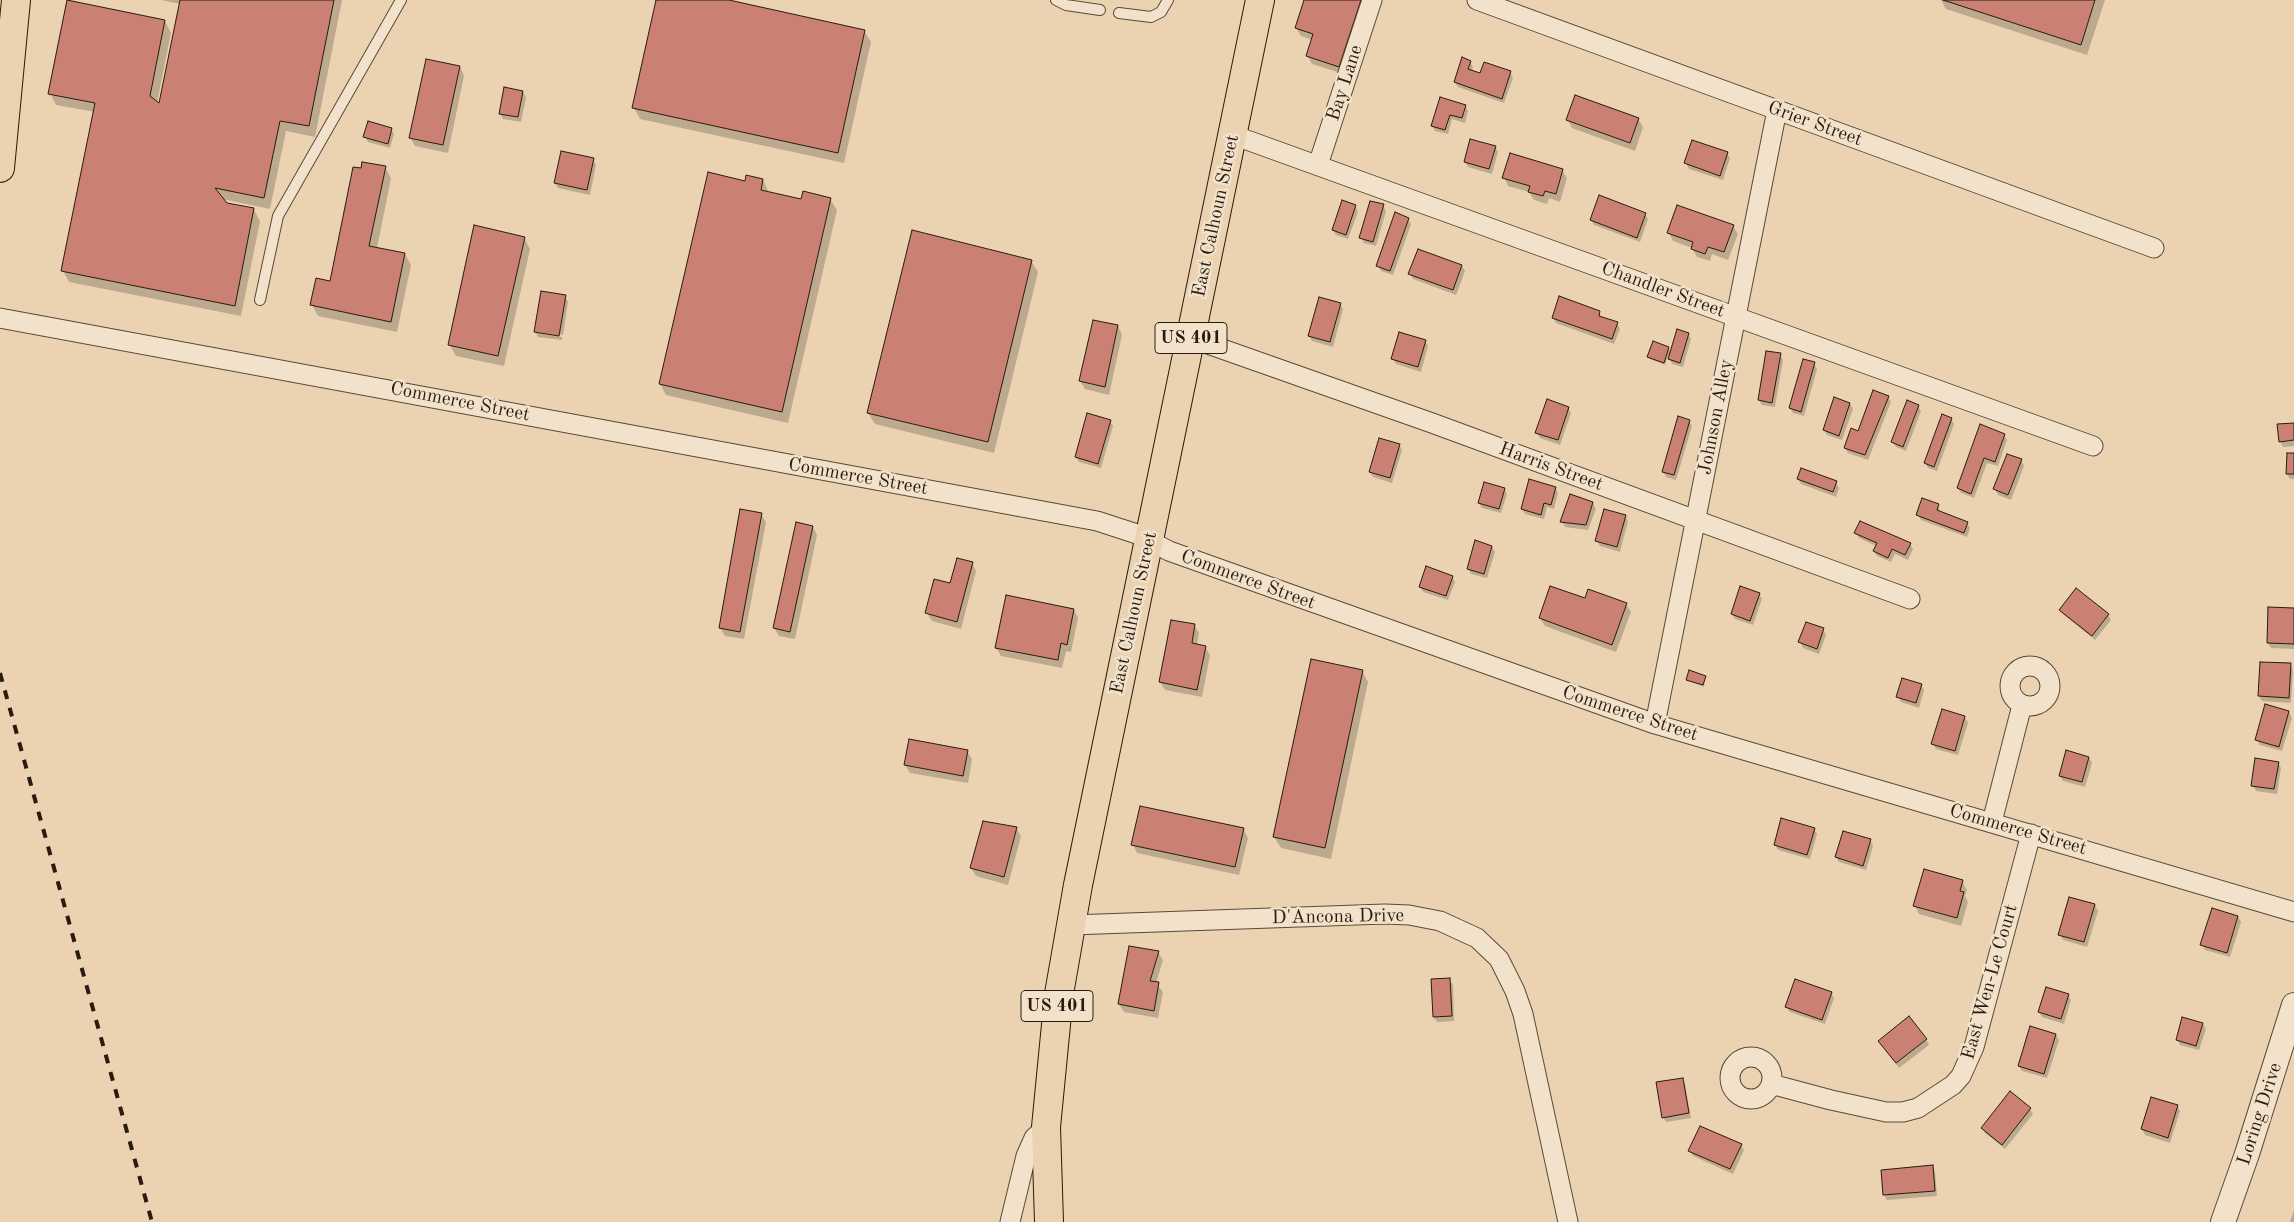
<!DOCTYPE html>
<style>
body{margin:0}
canvas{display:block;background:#ebd3b1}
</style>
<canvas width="2294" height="1222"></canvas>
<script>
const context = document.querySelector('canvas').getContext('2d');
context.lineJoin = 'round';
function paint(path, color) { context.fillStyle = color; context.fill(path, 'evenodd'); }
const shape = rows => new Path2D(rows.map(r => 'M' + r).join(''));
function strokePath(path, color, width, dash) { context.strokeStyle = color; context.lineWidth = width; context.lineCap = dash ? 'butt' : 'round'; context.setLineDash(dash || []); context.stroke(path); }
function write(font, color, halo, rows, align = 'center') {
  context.font = font + ' "Old Standard TT",serif'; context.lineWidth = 5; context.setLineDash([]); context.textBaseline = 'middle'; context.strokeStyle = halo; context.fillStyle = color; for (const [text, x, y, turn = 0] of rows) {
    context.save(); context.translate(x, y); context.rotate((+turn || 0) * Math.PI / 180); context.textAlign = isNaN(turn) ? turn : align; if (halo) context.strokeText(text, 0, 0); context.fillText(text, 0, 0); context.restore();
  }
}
const shadow = shape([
 [161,0,342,0,315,137,286,131,270,209,222,199,226,204,254,210,260,221,241,316,69,282,63,271,95,112,56,105,50,93,165,21,171,33,157,103,160,105,180,4],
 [657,0,723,0,864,31,871,42,844,163,640,119,634,108],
 [1306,0,1358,0,1365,9,1344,74,1312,64,1307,55,1312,40,1301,36,1296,28],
 [1941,0,2105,0,2087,55,1946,9],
 [1470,62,1473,67,1472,71,1481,75,1510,72,1513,78,1504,103,1458,87,1455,82],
 [460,67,464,76,448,153,415,146,410,137],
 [523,92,526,98,521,122,503,119,500,113],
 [1465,106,1468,111,1465,123,1452,119,1448,134,1435,131,1432,125],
 [1638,119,1643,127,1635,151,1572,128,1568,120],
 [391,129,394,134,390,148,368,142,365,137],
 [1495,147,1498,152,1492,174,1468,167,1465,162],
 [1727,153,1730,158,1723,180,1689,169,1686,163],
 [593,159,596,165,590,195,558,188,555,183],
 [385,167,391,178,377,248,405,254,411,265,397,332,318,316,312,305,331,282,362,170],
 [1562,170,1567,178,1560,202,1549,198,1547,204,1534,200,1529,192,1508,186,1504,177],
 [763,180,769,193,802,201,830,199,837,210,788,423,666,395,660,384,746,182],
 [1383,205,1386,211,1376,246,1364,243,1361,238],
 [1355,206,1358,212,1348,239,1336,235,1333,230],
 [1645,214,1648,219,1640,242,1594,225,1591,220],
 [1408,219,1411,224,1393,275,1381,271,1378,266],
 [1733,226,1738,234,1728,260,1712,254,1710,261,1697,257,1692,248,1673,241,1669,233],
 [524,238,530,249,504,366,456,356,449,344],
 [1031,261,1038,272,994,453,875,424,868,413],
 [1462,266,1465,271,1456,295,1413,279,1410,274],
 [565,297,568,302,563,335,537,331,537,333,562,337,562,340,538,337,535,331],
 [1340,304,1343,309,1333,347,1312,341,1309,336],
 [1599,312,1602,318,1617,323,1620,329,1614,344,1556,323,1553,318],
 [1118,326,1122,335,1109,395,1085,389,1080,381],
 [1688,334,1691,339,1683,367,1672,364,1668,356,1665,365,1650,359,1649,357,1668,348,1671,353],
 [1425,341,1428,346,1421,372,1396,364,1393,359],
 [1780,355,1783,360,1775,407,1762,405,1759,400],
 [1814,363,1817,369,1804,416,1793,413,1790,408],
 [1888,397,1891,402,1868,460,1848,453,1845,448],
 [1850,404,1853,409,1842,440,1827,435,1824,430],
 [1918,406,1921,411,1906,451,1896,447,1893,442],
 [1568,408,1571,413,1560,445,1540,438,1537,433],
 [1951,419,1954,424,1937,471,1928,468,1925,463],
 [1110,421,1113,426,1101,468,1079,462,1076,457],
 [1689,421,1692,426,1676,480,1666,477,1663,471],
 [2294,424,2294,446,2283,447,2280,441],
 [1980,426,2004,435,2007,440,1998,466,1987,463,1974,498,1961,493,1958,488],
 [1399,445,1402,450,1392,483,1373,477,1370,472],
 [2294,454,2294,479,2290,479,2287,474],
 [2021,460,2024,466,2011,500,1998,495,1995,489],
 [1798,479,1836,482,1839,488,1836,497,1801,484],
 [1555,488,1558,493,1554,509,1547,507,1544,519,1525,514,1522,509],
 [1504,489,1507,494,1501,513,1482,508,1479,503],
 [1593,503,1596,509,1588,530,1565,527,1562,522],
 [1938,505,1940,512,1967,523,1970,528,1967,537,1921,520,1918,515],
 [761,514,766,522,744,639,725,636,720,628],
 [1625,516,1628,521,1620,552,1600,546,1597,541],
 [813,527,817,535,795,639,779,636,774,628],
 [1856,533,1910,544,1913,549,1908,560,1895,554,1891,562,1877,556,1874,551,1876,546,1859,538],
 [1492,547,1495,552,1487,578,1471,574,1468,568],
 [972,563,976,571,961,629,932,621,927,613],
 [1452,577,1455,582,1448,600,1423,592,1420,586],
 [1759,594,1762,599,1753,625,1735,619,1732,614],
 [1586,600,1626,604,1631,612,1616,652,1545,626,1540,618],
 [1074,610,1078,618,1071,652,1066,651,1062,668,1001,656,996,648],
 [2061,610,2108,615,2111,620,2095,640,2064,615],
 [2294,610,2294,649,2271,648,2268,643],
 [1172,621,1194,625,1199,633,1197,645,1205,647,1210,655,1202,697,1165,690,1160,682],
 [1823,629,1826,635,1819,654,1803,648,1800,642],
 [2290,665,2293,670,2291,703,2262,701,2259,696],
 [1362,671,1368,682,1331,859,1281,848,1274,837],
 [1705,677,1704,687,1687,680],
 [1921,685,1924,690,1919,708,1901,702,1898,697],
 [1942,711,1965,717,1968,723,1958,755,1936,749,1933,744],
 [2289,712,2292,718,2282,751,2260,745,2257,740],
 [967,751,972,759,968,783,910,773,905,765],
 [2089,758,2092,763,2085,787,2063,781,2060,776],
 [2278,763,2281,768,2277,794,2256,791,2253,786],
 [1016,828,1021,836,1008,885,976,876,971,868],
 [1243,829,1248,838,1239,875,1137,853,1133,845],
 [1814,829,1817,834,1810,859,1778,850,1775,845],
 [1870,840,1873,846,1866,870,1839,862,1836,857],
 [1962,881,1967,890,1965,896,1968,902,1961,926,1919,914,1915,906],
 [2095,905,2098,911,2087,947,2063,940,2060,935],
 [2238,917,2241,922,2230,957,2205,950,2202,945],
 [1158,952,1163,960,1156,983,1163,992,1158,1018,1124,1012,1119,1004],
 [1450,980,1453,985,1454,1021,1437,1022,1434,1017],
 [1831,993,1834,998,1825,1024,1790,1012,1786,1007],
 [2068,995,2071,1000,2064,1024,2042,1017,2039,1012],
 [2203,1024,2206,1029,2199,1050,2180,1045,2177,1039],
 [2056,1035,2059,1040,2047,1078,2022,1071,2019,1066],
 [1926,1039,1929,1045,1899,1068,1882,1046],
 [1682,1079,1685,1084,1691,1118,1666,1122,1663,1117],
 [2177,1106,2180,1111,2170,1143,2145,1135,2142,1129],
 [2030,1109,2033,1114,2005,1149,1985,1133,1982,1128],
 [1741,1145,1744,1150,1733,1174,1693,1156,1690,1151],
 [1932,1167,1935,1172,1937,1196,1887,1200,1884,1195,1882,1171],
 [2294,1210,2294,1222,2290,1222]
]);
const building = shape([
 [67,0,165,20,150,96,159,103,180,0,334,0,309,126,280,121,264,198,215,188,227,203,254,208,235,306,61,271,95,103,48,94,67,0],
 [656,0,729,0,865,30,838,153,632,108,656,0],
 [1304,0,1361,0,1339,67,1306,56,1313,34,1295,28,1304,0],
 [1943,0,2095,0,2081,45,1943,0],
 [1462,57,1471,61,1468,69,1480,73,1484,62,1511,71,1502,99,1454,82,1462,57],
 [426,59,460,66,443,145,409,138,426,59],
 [504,87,523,91,518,117,499,114,504,87],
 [1575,95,1639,118,1630,143,1566,120,1575,95],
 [1440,97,1466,105,1462,118,1450,115,1445,130,1431,126,1440,97],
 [368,121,392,128,388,144,363,137,368,121],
 [1470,139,1496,146,1489,169,1464,162,1470,139],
 [1692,140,1728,152,1720,176,1684,163,1692,140],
 [561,151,594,158,587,190,554,183,561,151],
 [1510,153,1563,169,1556,194,1545,191,1543,196,1528,192,1530,186,1502,178,1510,153],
 [362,162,386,166,369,246,405,253,391,322,310,305,316,278,330,281,353,167,361,168,362,162],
 [708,172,745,181,746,175,763,179,761,190,801,199,803,191,831,198,782,412,659,384,708,172],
 [1599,195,1646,213,1637,238,1590,220,1599,195],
 [1342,200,1356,205,1346,235,1332,230,1342,200],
 [1370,201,1384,204,1373,242,1359,238,1370,201],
 [1677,205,1734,225,1724,252,1708,247,1705,254,1691,249,1693,242,1667,233,1677,205],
 [1395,212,1409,218,1390,271,1376,266,1395,212],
 [474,225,525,237,498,356,448,345,474,225],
 [912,230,1032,260,988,442,867,413,912,230],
 [1418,249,1462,265,1453,290,1408,274,1418,249],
 [541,291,566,295,559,336,534,332,541,291],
 [1559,296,1600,311,1599,316,1618,322,1612,339,1552,318,1559,296],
 [1319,297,1341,303,1330,342,1308,336,1319,297],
 [1093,320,1118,325,1105,387,1079,381,1093,320],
 [1677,329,1689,333,1680,363,1668,359,1677,329],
 [1399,332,1426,340,1418,367,1391,359,1399,332],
 [1653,341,1669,347,1664,363,1647,357,1653,341],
 [1766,351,1781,353,1772,403,1758,400,1766,351],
 [1803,359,1815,362,1801,412,1789,408,1803,359],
 [1873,390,1889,396,1865,455,1844,448,1851,428,1858,431,1873,390],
 [1834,397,1850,403,1839,436,1823,430,1834,397],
 [1547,399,1569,407,1558,440,1535,433,1547,399],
 [1907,400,1919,405,1903,447,1891,442,1907,400],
 [1087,413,1111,420,1098,464,1075,457,1087,413],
 [1942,414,1952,418,1934,467,1924,463,1942,414],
 [1678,416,1690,420,1674,475,1662,472,1678,416],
 [2294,423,2294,440,2279,442,2277,424,2294,423],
 [1980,424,2005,434,1995,462,1984,458,1971,494,1957,488,1980,424],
 [1379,438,1400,444,1390,478,1369,472,1379,438],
 [2287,453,2294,453,2294,474,2286,474,2287,453],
 [2007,454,2022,459,2008,495,1993,489,2007,454],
 [1801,468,1837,481,1833,492,1797,479,1801,468],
 [1529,479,1556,487,1551,505,1544,503,1541,515,1521,509,1529,479],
 [1484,482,1505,488,1499,509,1478,503,1484,482],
 [1570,494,1593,502,1586,525,1560,522,1570,494],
 [1922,498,1939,504,1937,510,1968,522,1964,533,1916,515,1922,498],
 [740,509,762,513,740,632,719,628,740,509],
 [1604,509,1626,515,1617,547,1595,541,1604,509],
 [1860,521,1911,543,1905,555,1892,549,1888,558,1873,551,1877,543,1854,533,1860,521],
 [796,522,813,526,790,632,773,628,796,522],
 [1475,540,1492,546,1484,574,1467,569,1475,540],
 [957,558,973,562,957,622,925,613,934,579,950,583,957,558],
 [1426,566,1453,576,1446,596,1419,587,1426,566],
 [1550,586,1585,598,1588,589,1627,603,1612,645,1539,618,1550,586],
 [1740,586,1760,593,1750,621,1731,614,1740,586],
 [2076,588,2109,614,2092,636,2059,610,2076,588],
 [1006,595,1074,609,1067,645,1061,643,1058,660,995,648,1006,595],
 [2268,607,2294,608,2294,644,2267,643,2268,607],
 [1171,620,1195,624,1192,643,1206,646,1197,690,1159,682,1171,620],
 [1806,622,1824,628,1817,649,1798,642,1806,622],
 [1311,659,1363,670,1325,848,1273,837,1311,659],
 [2260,662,2291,663,2289,698,2258,696,2260,662],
 [1689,670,1706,676,1703,685,1686,680,1689,670],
 [1902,678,1922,684,1916,703,1896,697,1902,678],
 [2265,704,2289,711,2279,747,2255,740,2265,704],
 [1942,709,1965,716,1955,751,1931,744,1942,709],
 [909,739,968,750,963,776,904,765,909,739],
 [2066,750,2089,757,2082,782,2059,776,2066,750],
 [2255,758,2279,762,2274,789,2251,786,2255,758],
 [1140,806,1244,828,1235,867,1131,845,1140,806],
 [1781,818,1815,828,1807,855,1774,845,1781,818],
 [983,821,1017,827,1004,877,970,868,983,821],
 [1843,831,1871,839,1863,866,1835,857,1843,831],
 [1924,869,1963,880,1960,891,1964,892,1957,918,1913,906,1924,869],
 [2069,897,2095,904,2084,942,2058,935,2069,897],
 [2212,908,2238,916,2227,953,2200,945,2212,908],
 [1129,946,1159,951,1150,981,1159,982,1154,1011,1118,1004,1129,946],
 [1450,978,1452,1016,1433,1017,1431,979,1450,978],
 [1795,979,1832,992,1822,1020,1785,1007,1795,979],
 [2046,987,2069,994,2061,1019,2038,1012,2046,987],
 [1909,1016,1927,1039,1896,1063,1878,1041,1909,1016],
 [2182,1017,2203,1023,2196,1046,2176,1040,2182,1017],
 [2030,1026,2056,1034,2044,1074,2018,1066,2030,1026],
 [1683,1078,1689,1113,1662,1118,1656,1082,1683,1078],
 [2010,1091,2031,1108,2002,1145,1981,1128,2010,1091],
 [2151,1097,2178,1105,2168,1138,2141,1129,2151,1097],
 [1700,1126,1742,1144,1730,1169,1688,1151,1700,1126],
 [1933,1165,1935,1191,1883,1195,1881,1170,1933,1165]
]);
const service = shape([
 [1056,0,1066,5,1100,10],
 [1119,13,1151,17,1161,12,1168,0],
 [260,300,278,216,401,0]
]);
const minor = shape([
 [1477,0,2154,248],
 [1233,135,2093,446],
 [1318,165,1372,0],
 [0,318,1097,521,1137,534,1169,551,1655,724,2294,912],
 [1191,338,1432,423,1910,599],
 '2010 686a20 20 0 1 1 40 0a20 20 0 1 1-40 0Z',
 [1655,724,1777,110],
 [1992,822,2022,705],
 [1071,925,1385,914,1409,915,1440,921,1477,938,1499,959,1515,991,1523,1014,1568,1222],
 '1730 1078a21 21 0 1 1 42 0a21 21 0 1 1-42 0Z',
 [1771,1084,1831,1100,1886,1112,1903,1112,1918,1108,1953,1085,1961,1076,1974,1047,2031,834],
 [1010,1222,1026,1156,1034,1138,1046,1127]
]);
const tertiary = shape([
 [2223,1222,2247,1154,2294,1005]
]);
const primary = shape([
 [0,168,16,0],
 [1049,1222,1046,1127,1059,994,1078,885,1260,0]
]);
const rail = shape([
 [0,673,152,1222]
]);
const shields = [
 [1191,338,72],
 [1057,1006,72]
];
const shieldNames = [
 ["US 401",1191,338],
 ["US 401",1057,1006]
];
const streetNames = [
 ["Bay Lane",1345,83,-72],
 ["Grier Street",1815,124,20],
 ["East Calhoun Street",1216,216,-78],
 ["Chandler Street",1663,290,20],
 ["Commerce Street",460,402,11],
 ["Johnson Alley",1716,417,-79],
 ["Harris Street",1551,467,20],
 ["Commerce Street",858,477,10],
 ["Commerce Street",1248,580,20],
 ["East Calhoun Street",1134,613,-78],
 ["Commerce Street",1630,714,18],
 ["Commerce Street",2018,830,16],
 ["D'Ancona Drive",1338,917,-1],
 ["East Wen-Le Court",1990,982,-74],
 ["Loring Drive",2260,1114,-72]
];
paint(shadow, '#0003');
paint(building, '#ca8072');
strokePath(building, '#281c0e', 1);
strokePath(service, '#594a37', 12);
strokePath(minor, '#594a37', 21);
strokePath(tertiary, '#594a37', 26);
strokePath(primary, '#281c0e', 30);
strokePath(service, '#f2e2cc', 10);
strokePath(minor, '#f2e2cc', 19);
strokePath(tertiary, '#f2e2cc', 24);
strokePath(primary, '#ebd3b1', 28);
strokePath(rail, '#281c0e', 4, [9, 9]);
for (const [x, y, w] of shields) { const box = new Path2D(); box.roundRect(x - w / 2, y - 15.5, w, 31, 4); context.fillStyle = '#f2e2cc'; context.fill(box); strokePath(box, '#281c0e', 1); }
write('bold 18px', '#281c0e', null, shieldNames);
write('19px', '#281c0e', '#f2e2cc', streetNames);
</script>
